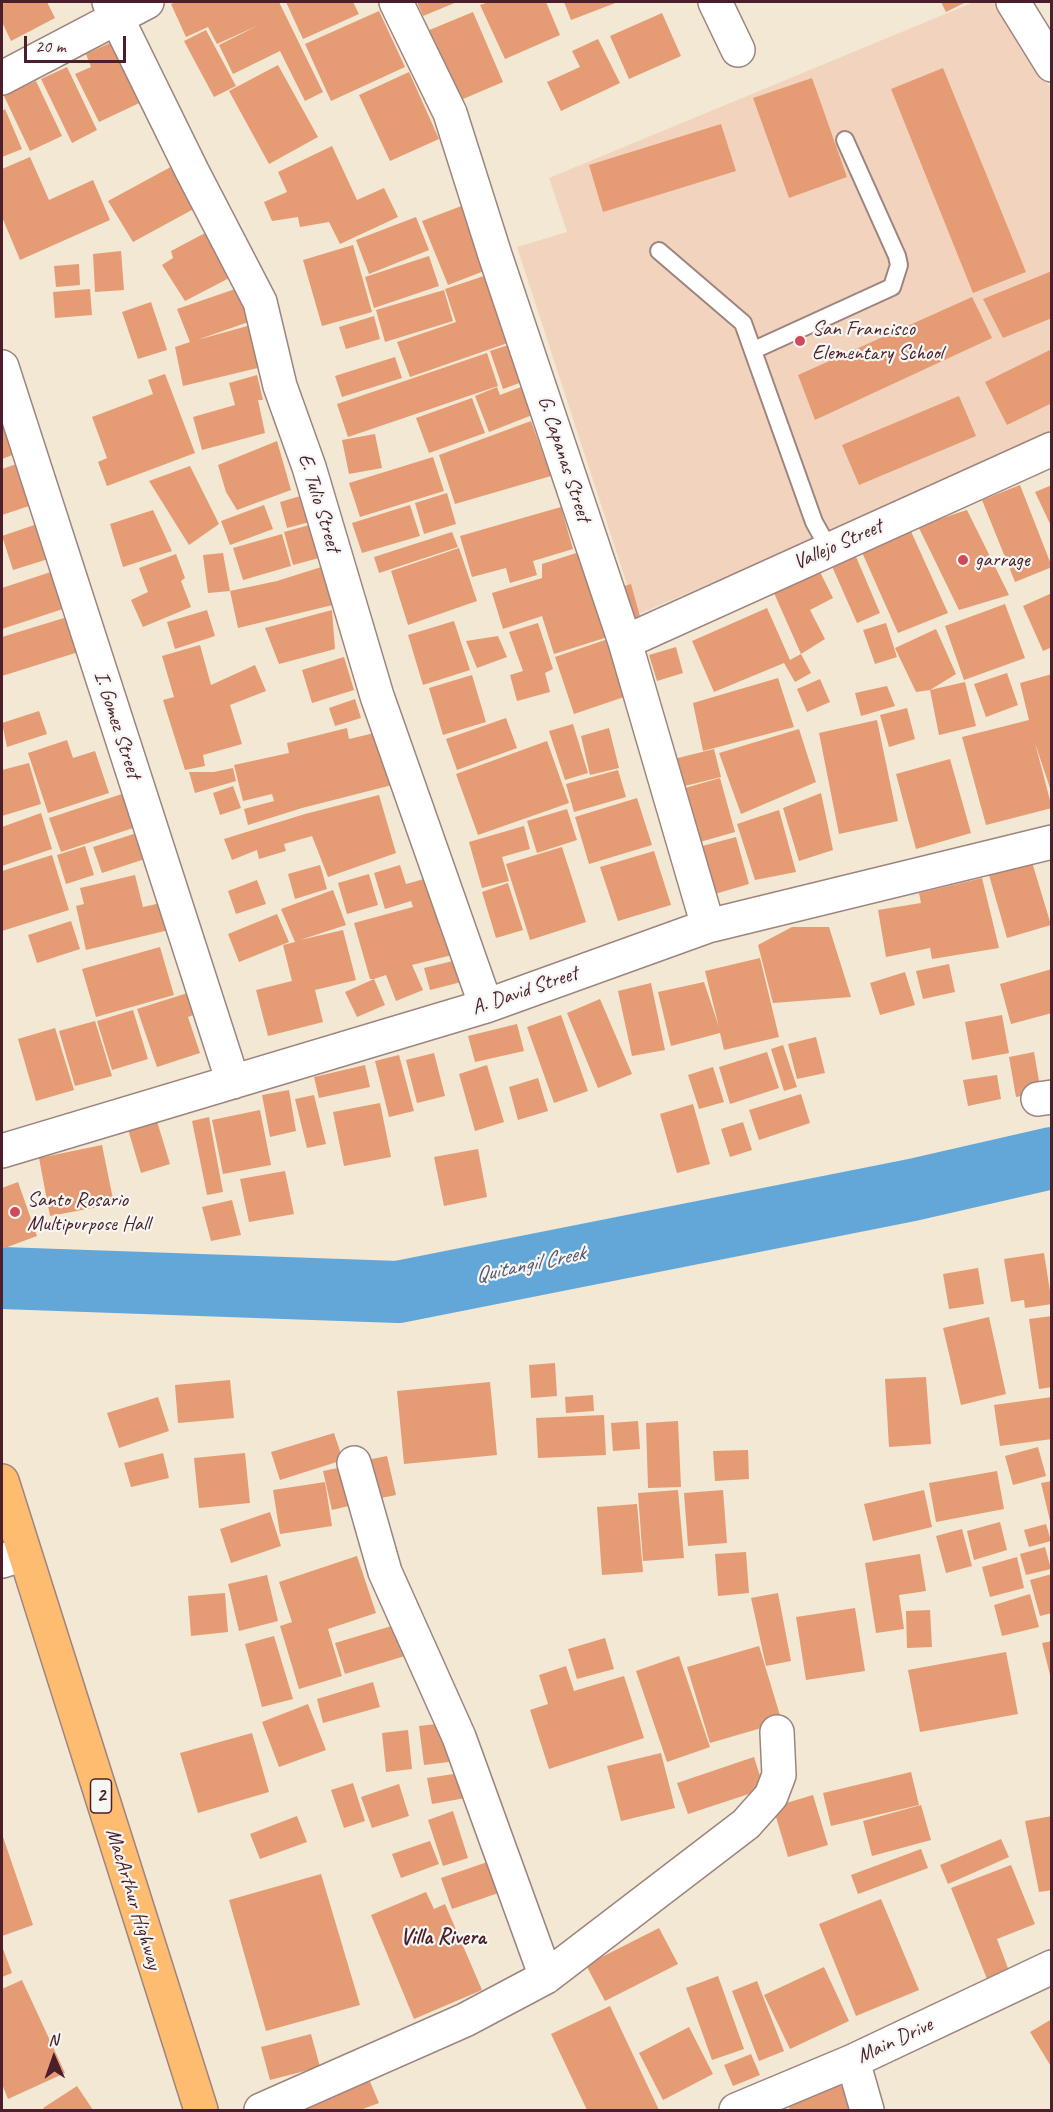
<!DOCTYPE html>
<style>
body{margin:0}
#map{position:relative;width:1053px;height:2112px;overflow:hidden;background:#f2e8d3;font-family:Caveat,sans-serif}
canvas{display:block}
.frame{position:absolute;inset:0;border:3px solid #4a1f2b;pointer-events:none}
.north{position:absolute;left:24px;top:2028px;width:60px;height:60px;-webkit-text-stroke:4px #f6f6f2;paint-order:stroke;rotate:358deg;font-size:16px;font-weight:700;line-height:24px;text-align:center;color:#4a1f2b}
.north::after{content:'';display:block;margin:auto;width:21px;height:27px;background:#4a1f2b;clip-path:polygon(50% 0,100% 100%,50% 72%,0 100%)}
.scale{position:absolute;left:24px;top:36px;width:102px;height:27px;box-sizing:border-box;border:3px solid #4a1f2b;border-top:0;padding-left:8px;font-size:18px;line-height:21px;white-space:nowrap;color:#4a1f2b;-webkit-text-stroke:4px #f6f6f2;paint-order:stroke}
</style>
<div id="map">
<canvas width="1053" height="2112"></canvas>
<div class="frame"></div>
<div class="north">N</div>
<div class="scale">20 m</div>
</div>
<script>
const context = document.querySelector('canvas').getContext('2d');
context.lineJoin = 'round';
function paint(path, color) { context.fillStyle = color; context.fill(path, 'evenodd'); }
const shape = rows => new Path2D(rows.map(r => 'M' + r).join(''));
function strokePath(path, color, width, dash) { context.strokeStyle = color; context.lineWidth = width; context.lineCap = dash ? 'butt' : 'round'; context.setLineDash(dash || []); context.stroke(path); }
function write(font, color, halo, rows, align = 'center') {
  context.font = font + ' Caveat,sans-serif'; context.lineWidth = 4.5; context.setLineDash([]); context.textBaseline = 'middle'; context.strokeStyle = halo; context.fillStyle = color; for (const [text, x, y, turn = 0] of rows) {
    context.save(); context.translate(x, y); context.rotate((+turn || 0) * Math.PI / 180); context.textAlign = isNaN(turn) ? turn : align; if (halo) context.strokeText(text, 0, 0); context.fillText(text, 0, 0); context.restore();
  }
}
const built = shape([
 [974,2,993,2,1051,89,1051,436,637,615,517,247,567,232,549,178]
]);
const river = shape([
 [2,1278,398,1292,912,1190,1052,1158]
]);
const building = shape([
 [7,2,47,2,55,18,11,41,2,22,2,4],
 [177,2,279,2,323,92,305,101,280,51,233,74,219,45,259,25,217,44,208,27,186,37,171,4],
 [286,2,353,2,359,14,303,39],
 [417,2,457,2,423,16],
 [489,2,546,2,560,35,505,59,480,5],
 [564,2,618,2,571,20],
 [941,2,966,2,946,12],
 [379,11,405,67,331,101,305,44],
 [473,12,503,82,456,102,427,31],
 [662,13,681,56,629,79,610,36],
 [206,30,236,86,214,97,184,41],
 [598,39,620,83,561,111,547,82,580,67,572,51],
 [110,43,117,57,130,51,152,97,99,122,75,74,91,67,86,54],
 [278,65,318,137,269,164,229,91],
 [67,67,97,130,72,143,41,79],
 [943,68,1026,272,973,293,891,89],
 [409,72,439,139,390,161,359,95],
 [812,78,847,177,789,198,753,98],
 [36,81,62,136,30,151,4,96],
 [5,109,22,149,2,157,2,111],
 [721,124,736,171,603,212,589,165],
 [332,146,357,200,384,188,398,217,340,244,329,222,300,227,298,217,272,221,264,202,287,192,278,172],
 [30,157,49,200,93,180,110,220,20,260,2,217,2,169],
 [178,163,201,205,133,242,108,201],
 [472,202,497,266,448,285,422,221],
 [416,217,429,250,369,274,356,240],
 [207,232,235,275,185,301,162,265,173,258,171,251],
 [353,245,372,312,322,326,303,260],
 [121,251,124,290,95,292,93,254],
 [429,256,439,286,374,308,365,277],
 [79,264,80,285,56,287,54,266],
 [499,271,522,338,410,377,397,342,456,322,445,289],
 [1052,271,1052,318,1003,338,983,299],
 [244,286,257,319,197,340,251,325,266,366,183,386,175,347,190,342,177,309],
 [90,289,92,315,55,318,53,292],
 [444,290,453,321,385,342,376,310],
 [972,297,992,338,815,420,798,375],
 [151,302,167,350,138,359,122,312],
 [374,316,380,339,346,349,339,327],
 [523,340,536,377,503,389,490,351],
 [1052,349,1052,403,1007,425,985,382],
 [487,353,498,386,348,437,337,404],
 [395,357,402,378,342,397,335,376],
 [165,374,195,453,107,486,98,462,107,458,92,417,153,394,148,380],
 [257,375,263,400,258,400,265,433,202,450,193,417,235,405,229,383],
 [534,382,545,410,489,432,475,396,497,387,500,395],
 [959,396,976,436,859,485,842,445],
 [472,398,485,433,429,453,416,418],
 [15,418,28,449,2,459,2,423],
 [531,421,551,476,455,504,439,455],
 [375,434,382,468,349,474,342,440],
 [277,441,291,490,237,510,226,492,218,465],
 [433,457,444,491,360,517,349,483],
 [31,459,44,501,2,515,2,469],
 [190,466,219,524,189,545,149,481],
 [1020,485,1052,567,1015,582,982,500],
 [1052,485,1052,528,1035,492],
 [314,492,321,519,287,528,280,502],
 [447,493,456,524,424,534,415,503],
 [264,505,273,529,230,545,221,521],
 [410,505,420,536,362,553,352,523],
 [561,507,573,549,533,561,537,575,510,583,506,568,472,577,460,536],
 [153,510,172,551,123,567,110,524],
 [967,510,1009,595,959,610,918,526],
 [49,520,61,555,13,570,2,536],
 [324,521,334,554,293,565,284,532],
 [909,527,948,613,898,633,861,550],
 [452,532,458,547,379,573,374,557],
 [282,534,291,566,243,580,233,548],
 [851,545,880,613,857,623,827,555],
 [459,548,477,601,408,625,391,571],
 [592,548,614,635,554,654,542,616,503,629,492,593,542,578,542,564],
 [223,553,230,591,208,593,203,555],
 [176,554,185,578,181,581,191,607,143,627,131,600,148,592,139,568],
 [334,563,345,602,238,628,230,591,277,581],
 [816,564,833,598,810,610,825,639,801,654,770,584],
 [60,569,72,606,2,629,2,588],
 [631,584,641,620,622,626,610,590],
 [1052,593,1052,647,1043,651,1023,606],
 [1005,604,1025,658,964,680,945,626],
 [767,608,790,660,801,654,811,673,795,682,784,663,714,692,692,641],
 [207,610,215,636,175,649,167,622],
 [332,610,335,649,279,664,265,628],
 [77,614,88,649,2,676,2,637],
 [454,621,470,670,423,685,408,635],
 [538,623,553,669,545,673,550,692,517,701,510,675,523,671,509,632],
 [886,623,897,657,875,664,863,630],
 [936,629,956,674,930,690,965,682,976,726,939,735,930,690,916,692,895,648],
 [498,636,507,657,477,668,466,641],
 [608,639,627,696,574,714,555,657],
 [200,645,211,685,255,665,266,691,230,705,242,744,203,755,205,766,185,770,163,700,174,697,162,656],
 [676,647,683,673,657,681,649,655],
 [344,657,354,690,312,703,302,670],
 [1007,673,1018,705,986,717,974,684],
 [1052,674,1052,794,1035,743,1052,808,986,825,962,737,1029,720,1020,683],
 [472,675,486,722,443,735,429,688],
 [778,678,794,727,703,751,693,703],
 [820,679,830,702,807,712,797,689],
 [887,686,895,706,861,716,855,693],
 [355,699,361,718,335,726,329,708],
 [907,708,915,739,889,747,880,715],
 [39,711,47,734,7,747,2,723],
 [506,718,517,748,457,770,446,739],
 [877,720,898,821,839,834,819,733],
 [573,724,588,773,565,780,549,731],
 [347,728,349,739,387,730,400,783,302,808,248,825,244,809,274,801,272,794,243,801,234,765,289,753,287,743],
 [609,728,619,768,590,775,581,736],
 [799,729,816,782,741,814,719,753],
 [67,740,73,758,95,751,109,793,48,813,28,753],
 [547,741,569,803,478,835,456,774],
 [714,749,721,777,673,789,666,761],
 [950,759,971,833,916,849,896,774],
 [29,763,41,804,2,816,2,770],
 [233,768,236,781,195,793,189,772,214,772],
 [618,770,626,797,574,812,566,784],
 [720,778,735,832,700,842,685,788],
 [233,786,241,808,220,815,213,793],
 [128,792,139,826,61,852,49,818],
 [821,793,833,850,799,861,783,808],
 [379,795,396,853,328,877,312,836,284,844,286,851,259,859,257,850,232,860,224,839,305,814],
 [637,798,652,845,589,864,575,817],
 [567,809,577,840,537,853,527,821],
 [779,810,796,872,755,880,737,824],
 [41,813,52,849,2,866,2,827],
 [524,826,530,849,502,857,509,881,482,888,469,842],
 [140,832,148,858,102,873,93,847],
 [736,837,749,884,708,896,695,848],
 [85,846,94,875,66,884,57,855],
 [562,847,586,922,530,940,506,864],
 [654,851,671,905,618,921,600,867],
 [52,855,69,910,2,931,2,871],
 [1032,862,1051,925,1007,938,989,875],
 [320,865,327,889,295,899,288,874],
 [400,865,406,884,435,876,456,954,412,965,423,990,396,1001,386,975,374,979,385,1005,357,1017,345,992,374,979,370,979,354,923,413,907,411,901,385,909,374,873],
 [369,874,378,905,347,914,338,883],
 [135,875,143,907,170,901,177,928,86,950,76,906,84,904,80,888],
 [982,878,999,948,932,959,930,948,886,957,878,910,921,903,919,893],
 [257,880,266,904,236,914,228,891],
 [508,883,523,930,496,938,482,892],
 [333,890,346,925,300,940,343,930,356,980,315,990,323,1022,268,1036,256,990,292,981,283,945,295,942,281,909],
 [277,914,289,942,239,962,228,934],
 [71,921,80,949,37,963,28,935],
 [792,927,829,927,851,997,773,1003,758,945],
 [160,947,174,995,96,1017,82,969],
 [760,958,779,1037,724,1050,720,1033,671,1046,658,992,704,982,719,1027,705,971],
 [457,960,469,980,430,990,424,968],
 [949,964,955,992,923,999,916,971],
 [1052,969,1052,1013,1011,1024,1000,984],
 [905,972,915,1005,880,1015,870,983],
 [651,983,665,1050,632,1056,618,991],
 [197,990,204,1011,188,1017,200,1053,157,1067,137,1009],
 [600,999,632,1074,598,1088,567,1013],
 [133,1010,148,1059,112,1070,97,1021],
 [561,1015,588,1091,554,1103,527,1027],
 [1002,1015,1009,1053,972,1060,965,1022],
 [95,1021,112,1076,75,1086,59,1031],
 [517,1024,524,1051,475,1062,468,1036],
 [55,1028,74,1090,36,1101,18,1039],
 [816,1037,825,1073,797,1079,788,1044],
 [783,1045,797,1087,784,1091,771,1049],
 [767,1052,779,1088,730,1104,719,1067],
 [1034,1052,1041,1092,1016,1097,1009,1057],
 [434,1053,445,1096,417,1103,406,1060],
 [399,1055,414,1111,389,1117,375,1061],
 [365,1065,370,1087,319,1098,314,1077],
 [487,1065,504,1122,475,1131,459,1074],
 [713,1067,724,1102,699,1109,688,1075],
 [997,1075,1001,1099,968,1106,963,1080],
 [538,1078,548,1111,518,1120,509,1087],
 [289,1090,296,1131,270,1137,262,1095],
 [801,1094,810,1123,759,1140,749,1110],
 [314,1095,326,1144,307,1148,295,1099],
 [380,1103,391,1157,344,1166,333,1112],
 [693,1104,710,1164,677,1173,660,1114],
 [260,1110,271,1165,223,1174,212,1120],
 [209,1117,223,1192,207,1195,192,1121],
 [156,1118,170,1164,141,1173,127,1126],
 [743,1122,752,1150,730,1157,721,1129],
 [102,1145,114,1204,50,1216,39,1158],
 [478,1149,487,1197,444,1206,434,1157],
 [285,1171,294,1214,249,1222,240,1179],
 [18,1182,37,1236,2,1249,2,1188],
 [232,1200,241,1235,211,1241,202,1207],
 [1044,1253,1052,1304,1025,1308,1024,1300,1011,1302,1004,1259],
 [978,1268,984,1304,949,1309,943,1274],
 [1052,1316,1052,1387,1039,1389,1029,1319],
 [989,1317,1006,1394,961,1405,943,1328],
 [555,1363,557,1396,531,1398,529,1365],
 [926,1377,931,1444,889,1447,885,1379],
 [230,1380,234,1418,178,1423,175,1385],
 [490,1382,497,1455,404,1464,397,1391],
 [593,1395,594,1411,566,1413,565,1397],
 [158,1397,169,1431,119,1448,107,1413],
 [1052,1397,1052,1439,1000,1446,994,1405],
 [604,1415,606,1455,538,1458,536,1418],
 [638,1421,640,1449,613,1451,611,1423],
 [678,1421,681,1487,648,1488,646,1423],
 [334,1433,343,1460,280,1480,271,1452],
 [1038,1447,1046,1476,1013,1485,1005,1456],
 [748,1450,749,1479,715,1481,713,1451],
 [163,1453,169,1478,131,1487,124,1463],
 [245,1453,250,1503,199,1508,194,1458],
 [387,1456,396,1495,371,1500,362,1461],
 [348,1466,357,1504,332,1510,323,1471],
 [997,1471,1004,1509,936,1522,929,1483],
 [1052,1481,1052,1525,1051,1525,1041,1483],
 [325,1482,332,1526,280,1534,273,1490],
 [678,1490,684,1558,643,1561,638,1493],
 [723,1490,727,1543,688,1546,684,1493],
 [924,1490,932,1527,873,1541,864,1504],
 [637,1504,643,1572,602,1575,597,1507],
 [270,1512,281,1546,231,1563,220,1529],
 [1000,1522,1007,1550,974,1560,967,1531],
 [1046,1524,1051,1541,1029,1547,1024,1530],
 [962,1529,972,1566,946,1573,936,1536],
 [1045,1547,1051,1569,1026,1575,1020,1554],
 [746,1552,749,1593,718,1596,715,1554],
 [920,1554,926,1591,899,1595,904,1629,876,1633,865,1563],
 [357,1556,376,1613,328,1629,342,1676,299,1689,280,1626,292,1622,279,1582],
 [1017,1557,1024,1588,990,1597,982,1567],
 [1052,1574,1052,1613,1040,1616,1030,1580],
 [267,1575,278,1621,239,1631,228,1584],
 [225,1593,228,1632,191,1636,188,1596],
 [778,1593,791,1661,766,1666,751,1598],
 [1030,1594,1039,1627,1002,1636,994,1605],
 [855,1608,865,1671,806,1680,796,1617],
 [930,1610,932,1647,907,1648,906,1611],
 [405,1622,415,1653,345,1674,335,1643],
 [274,1636,293,1699,262,1707,245,1644],
 [605,1638,614,1669,577,1679,568,1649],
 [1052,1641,1052,1679,1051,1679,1042,1643],
 [759,1646,782,1722,710,1743,687,1667],
 [1006,1652,1018,1714,920,1732,908,1670],
 [679,1656,710,1747,667,1762,636,1671],
 [566,1666,574,1691,624,1676,644,1738,549,1769,530,1710,548,1704,539,1675],
 [373,1682,380,1707,323,1723,317,1699],
 [308,1704,326,1750,279,1767,262,1722],
 [445,1723,449,1762,424,1765,419,1726],
 [408,1730,412,1769,386,1772,382,1733],
 [252,1733,269,1792,198,1813,180,1753],
 [661,1753,675,1808,621,1821,607,1766],
 [754,1757,764,1789,688,1814,677,1783],
 [467,1772,471,1797,432,1804,427,1778],
 [911,1772,919,1805,831,1826,823,1793],
 [353,1783,365,1821,344,1828,331,1790],
 [399,1784,409,1816,372,1828,361,1797],
 [813,1795,828,1845,788,1857,773,1807],
 [921,1805,931,1840,872,1856,863,1821],
 [453,1811,468,1858,443,1866,428,1820],
 [297,1816,307,1842,260,1859,250,1834],
 [1052,1816,1052,1890,1039,1892,1025,1821],
 [2,1834,33,1925,2,1936],
 [1001,1839,1009,1857,948,1884,940,1865],
 [430,1841,439,1864,401,1878,392,1854],
 [921,1849,928,1868,858,1894,851,1875],
 [496,1859,507,1890,452,1909,441,1878],
 [1011,1865,1035,1924,997,1939,1009,1971,987,1979,951,1888],
 [321,1874,360,2005,266,2031,229,1900],
 [426,1892,434,1909,445,1904,482,1990,414,2019,371,1915],
 [881,1899,919,1990,856,2016,819,1924],
 [659,1928,678,1964,605,2001,586,1965],
 [2,1946,12,1973,2,1977],
 [824,1967,849,2021,790,2049,764,1995],
 [718,1976,744,2049,712,2060,686,1988],
 [22,1980,65,2073,8,2099,2,2084,2,1989],
 [757,1981,784,2051,759,2061,732,1991],
 [610,2006,659,2110,587,2110,551,2034],
 [1052,2019,1052,2068,1030,2032],
 [689,2027,713,2074,663,2100,639,2053],
 [311,2034,320,2067,270,2080,261,2047],
 [751,2054,760,2075,733,2086,724,2065],
 [368,2077,379,2103,360,2110,285,2110],
 [852,2082,861,2110,790,2110,787,2102],
 [77,2086,93,2110,45,2110,43,2108]
]);
const lane = shape([
 [659,251,743,323,814,522,829,549],
 [754,350,892,287,899,265,897,256,845,140]
]);
const street = shape([
 [109,2,192,171,260,302,280,386,309,467,377,696,486,1006],
 [396,2,450,113,495,255,625,642,708,926],
 [715,2,738,50],
 [1013,2,1052,65],
 [2,78,147,2],
 [2,367,233,1082],
 [625,642,1052,449],
 [1038,1099,1052,1097],
 [2,1151,486,1006,708,926,1052,842],
 [354,1463,385,1572,459,1737,546,1977],
 [2,1561,24,1554],
 [853,2061,867,2110],
 [261,2110,465,2020,546,1977,746,1824,771,1796,779,1775,777,1732],
 [736,2110,853,2061,1052,1967]
]);
const highway = shape([
 [2,1481,201,2110]
]);
const markers = [
 [800,341,6,"#d1495b"],
 [963,560,6,"#d1495b"],
 [15,1212,6,"#d1495b"]
];
const shields = [
 [101,1796,21]
];
const shieldNames = [
 ["2",101,1796]
];
const poiNames = [
 ["San Francisco",812,329],
 ["Elementary School",812,353],
 ["garrage",975,560],
 ["Santo Rosario",27,1200],
 ["Multipurpose Hall",27,1224]
];
const streetNames = [
 ["G. Capanas Street",564,459,72],
 ["E. Tulio Street",319,503,73],
 ["Vallejo Street",838,545,-24],
 ["I. Gomez Street",117,725,72],
 ["A. David Street",525,991,-19],
 ["MacArthur Highway",133,1899,73],
 ["Main Drive",895,2041,-25]
];
const waterNames = [
 ["Quitangil Creek",530,1265,-12]
];
const neighbourhoodNames = [
 ["Villa Rivera",443,1938]
];
paint(built, '#f2d4be');
strokePath(river, '#63a7d8', 62);
paint(building, '#e59b74');
strokePath(lane, '#9e847f', 20);
strokePath(street, '#9e847f', 36);
strokePath(highway, '#9e847f', 36);
strokePath(lane, '#fff', 16);
strokePath(street, '#fff', 33);
strokePath(highway, '#fdbc70', 33);
for (const [x, y, r, color] of markers) { const dot = new Path2D(); dot.arc(x, y, r, 0, 2 * Math.PI); context.fillStyle = color; context.fill(dot); strokePath(dot, '#f6f6f2', 2); }
for (const [x, y, w] of shields) { const box = new Path2D(); box.roundRect(x - w / 2, y - 17, w, 34, 4.5); context.fillStyle = '#f6f6f2'; context.fill(box); strokePath(box, '#4a1f2b', 1.5); }
write('bold 20px', '#4a1f2b', null, shieldNames);
write('21px', '#4a1f2b', '#f6f6f2', poiNames, 'left');
write('21px', '#4a1f2b', '#f6f6f2', streetNames);
write('italic 22px', '#545570', '#f6f6f2', waterNames);
write('bold 22px', '#4a1f2b', '#f6f6f2', neighbourhoodNames);
</script>
